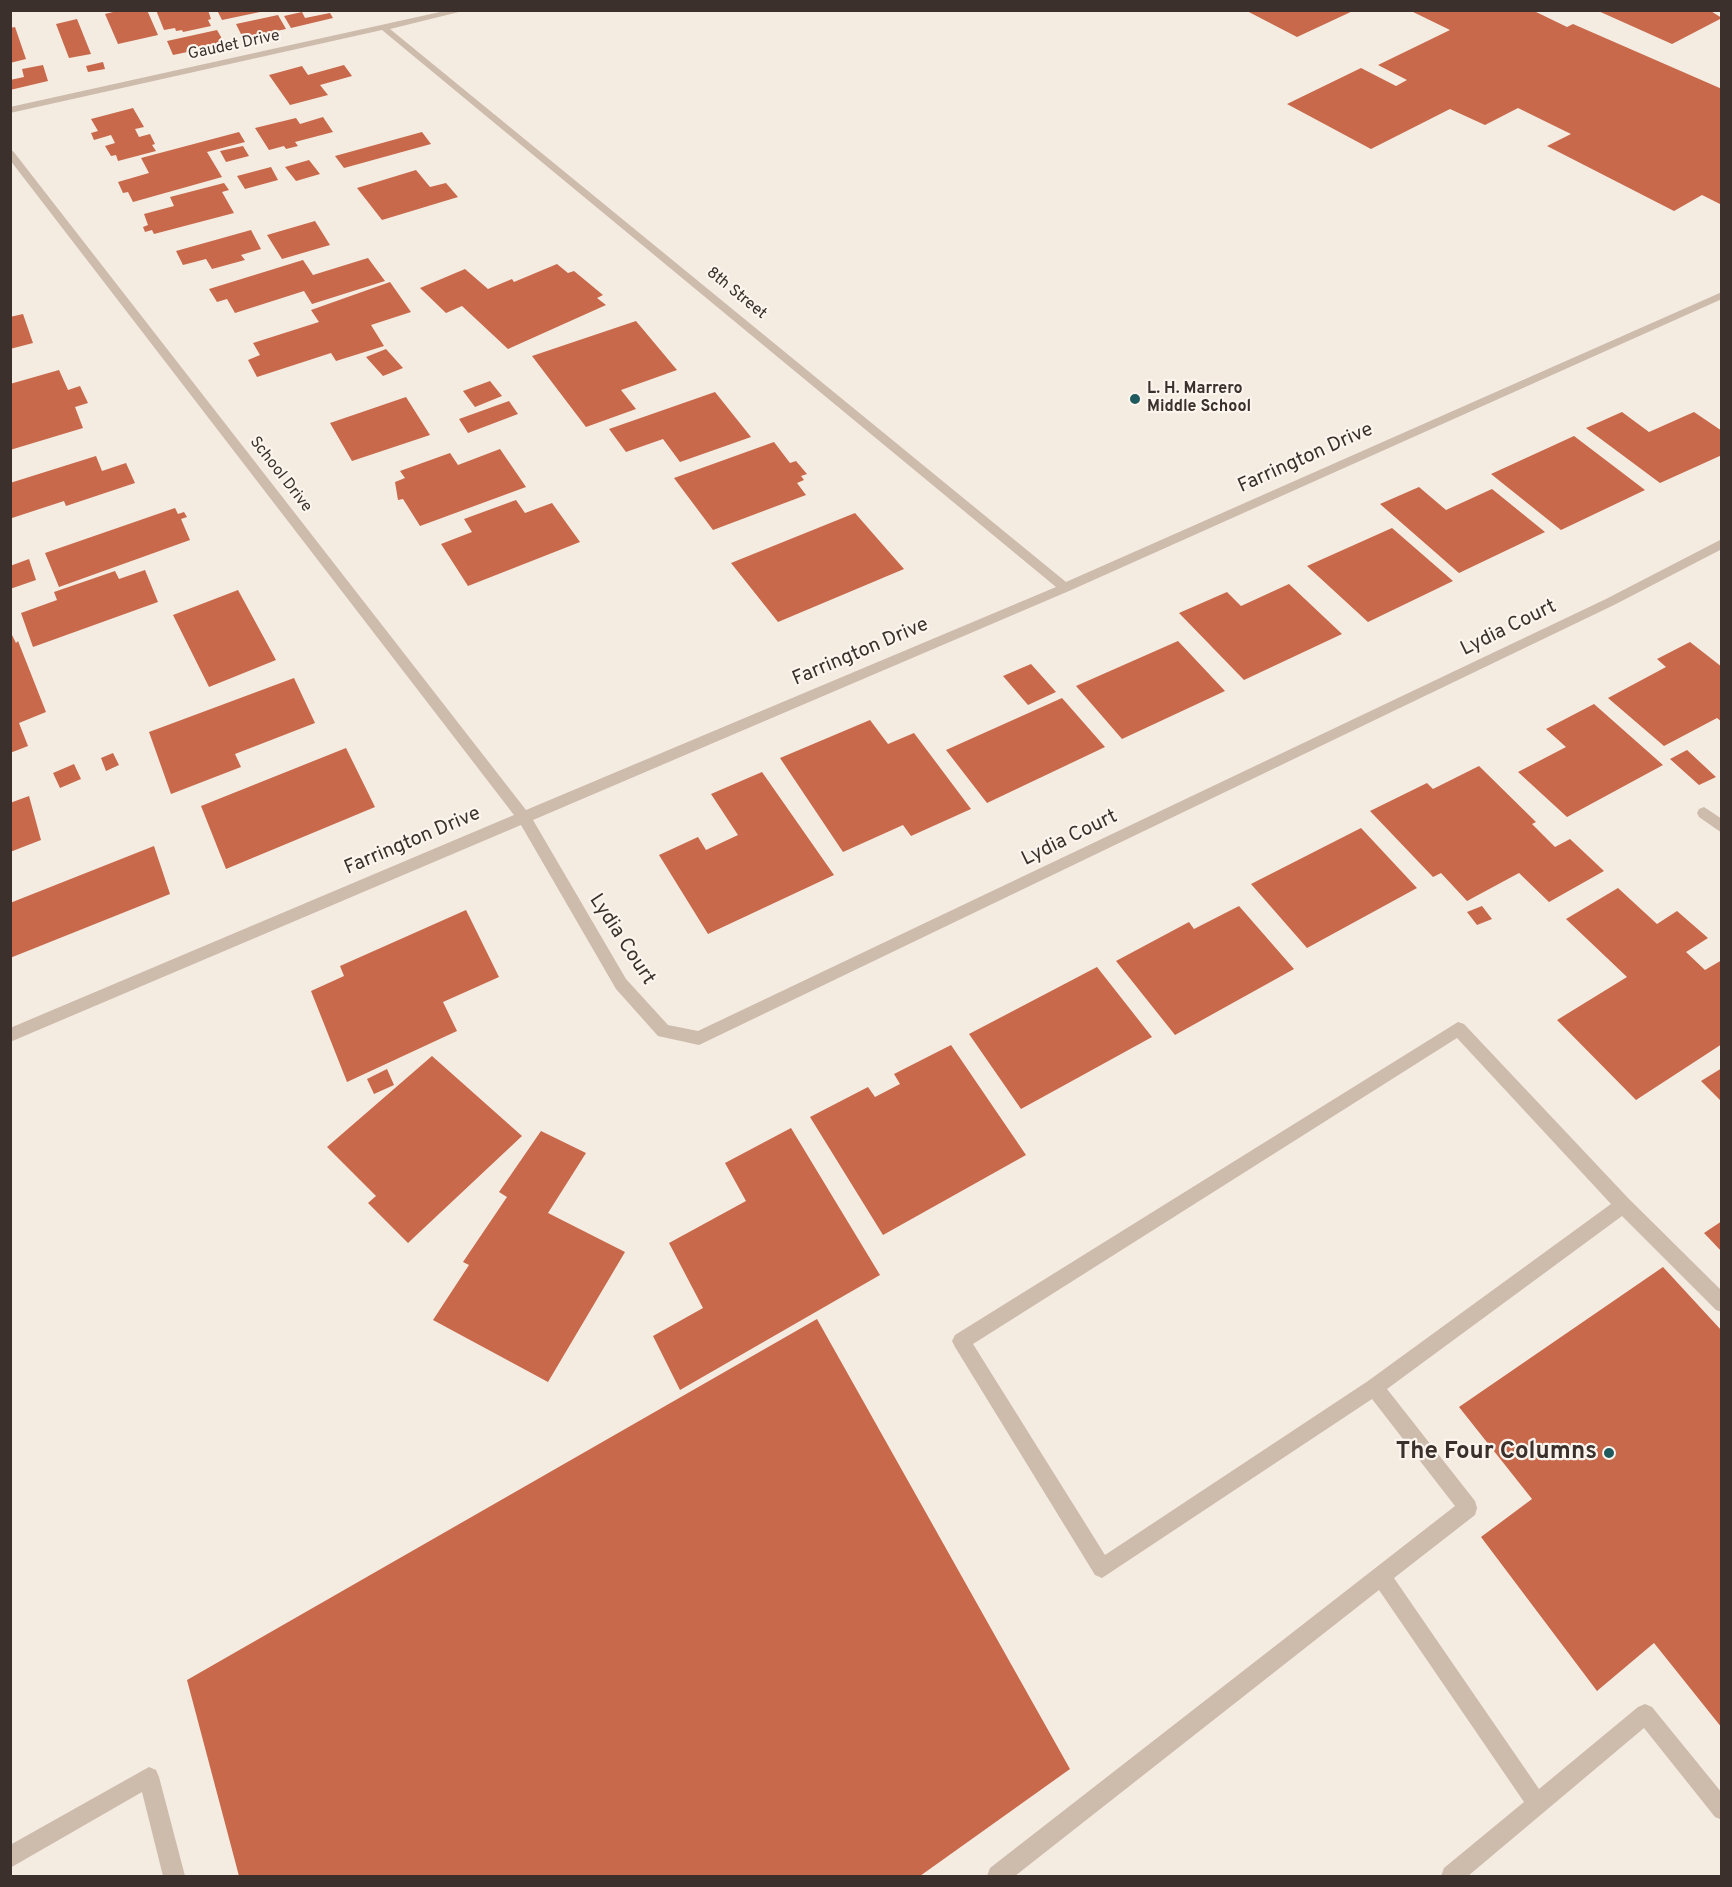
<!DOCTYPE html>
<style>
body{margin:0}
#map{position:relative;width:1732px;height:1887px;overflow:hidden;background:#f4ebe1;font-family:Overpass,sans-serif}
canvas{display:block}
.frame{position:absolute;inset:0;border:12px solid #3b302b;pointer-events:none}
</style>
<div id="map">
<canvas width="1732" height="1887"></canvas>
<div class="frame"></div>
</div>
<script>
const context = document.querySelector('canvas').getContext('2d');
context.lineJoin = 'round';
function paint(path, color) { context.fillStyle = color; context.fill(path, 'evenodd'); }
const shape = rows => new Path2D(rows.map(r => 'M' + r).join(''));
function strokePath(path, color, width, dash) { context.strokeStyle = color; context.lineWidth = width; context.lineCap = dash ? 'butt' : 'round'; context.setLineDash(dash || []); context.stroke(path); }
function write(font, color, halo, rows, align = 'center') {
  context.font = font + ' Overpass,sans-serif'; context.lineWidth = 4.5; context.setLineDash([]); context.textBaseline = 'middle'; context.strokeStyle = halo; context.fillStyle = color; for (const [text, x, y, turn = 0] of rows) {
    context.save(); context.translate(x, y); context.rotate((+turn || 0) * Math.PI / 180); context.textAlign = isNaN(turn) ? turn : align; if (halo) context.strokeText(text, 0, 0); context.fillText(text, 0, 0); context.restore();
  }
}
const building = shape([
 [147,10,158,35,118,44,105,14,121,10],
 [156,10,208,10,211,19,208,20,211,26,183,32,182,30,176,31,175,28,164,30],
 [217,10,260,10,260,12,222,20],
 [1245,10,1355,10,1297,37],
 [1409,10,1532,10,1567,27,1573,24,1722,89,1722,205,1702,195,1674,211,1547,146,1571,134,1518,108,1485,125,1450,109,1371,149,1287,104,1361,68,1396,86,1407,80,1378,65,1450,30],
 [1596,10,1709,10,1722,18,1672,44],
 [302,12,305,18,330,13,333,18,291,28,284,16],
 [278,15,286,29,243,38,236,24],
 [77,19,91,54,69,58,56,24],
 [15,27,26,59,10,63,10,28],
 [217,30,225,44,173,55,167,41],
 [103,62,105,69,88,72,86,66],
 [43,65,48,81,10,90,10,80,24,77,22,69],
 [344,65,352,76,320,85,328,95,290,105,269,75,302,66,308,75],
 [133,108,144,127,135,129,139,137,150,134,155,144,152,145,156,151,118,161,116,155,111,156,105,146,115,143,111,135,94,140,91,133,98,131,91,119],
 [323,117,333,132,295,142,298,146,286,149,284,146,269,150,255,128,296,118,300,124],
 [239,132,245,142,207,152,222,177,133,202,128,192,123,193,118,182,149,173,141,158],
 [422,132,431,144,344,168,335,156],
 [243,146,249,156,226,162,220,151],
 [309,160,320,174,296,181,285,167],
 [271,167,278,180,245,189,237,176],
 [416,170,430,187,446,183,458,197,382,220,357,188],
 [224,183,229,190,222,192,234,213,154,234,152,230,145,232,143,227,148,225,144,214,174,206,170,197],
 [315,221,330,245,282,259,267,235],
 [251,230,261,249,241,255,245,260,212,269,206,259,183,265,176,251],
 [368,258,385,281,312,304,304,291,235,313,227,299,217,302,209,289,303,260,313,275],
 [557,264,568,273,574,271,603,295,597,298,606,305,508,349,462,306,446,313,420,288,465,269,488,289,512,279,514,282],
 [390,282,411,312,371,325,384,346,336,361,331,353,257,377,248,360,260,355,253,343,319,322,311,310],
 [23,314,33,343,10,349,10,317],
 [636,321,677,370,621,390,636,409,586,427,532,356],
 [386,349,403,368,383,376,366,357],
 [59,370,68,390,80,386,88,403,75,407,83,428,10,450,10,384],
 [490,381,502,396,475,407,463,391],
 [715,392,751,437,680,462,663,439,626,452,609,429],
 [406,397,430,435,352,461,330,423],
 [509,401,518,414,468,433,459,419],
 [1622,412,1649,432,1694,412,1722,431,1722,455,1660,483,1586,428],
 [1574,436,1645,490,1561,530,1491,474],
 [774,442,790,463,796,461,807,474,801,476,804,480,797,483,806,495,713,530,674,478],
 [500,449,526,487,420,526,403,499,398,500,395,482,405,478,400,471,450,453,458,465],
 [96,456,102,471,126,463,135,483,66,506,64,501,12,518,10,483],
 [1419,487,1446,510,1492,489,1545,532,1459,573,1380,504],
 [516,500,525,513,552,503,580,542,468,586,441,544,472,532,464,519],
 [175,508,178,514,184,512,187,517,181,519,190,540,59,587,45,553],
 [855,513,904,569,778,622,731,563],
 [1392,528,1453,581,1368,622,1307,566],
 [29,559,36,580,10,589,10,566],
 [145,570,158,602,33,647,21,613,57,600,54,592,115,571,119,579],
 [1289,584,1342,634,1244,680,1179,613,1227,592,1241,606],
 [238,590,276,660,209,687,173,615],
 [10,631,16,643,18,641,46,712,19,723,28,746,10,753],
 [1178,641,1225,691,1122,739,1076,686],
 [1690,642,1722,667,1722,722,1717,718,1664,746,1608,698,1666,667,1657,659],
 [1031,664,1056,692,1028,705,1003,676],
 [294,678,315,723,235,754,241,767,171,794,149,732],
 [1062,698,1105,747,987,803,946,750],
 [1594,704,1663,765,1567,817,1518,772,1566,747,1546,729],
 [870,720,888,744,914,733,971,809,911,836,903,825,843,852,780,758],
 [346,748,375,807,226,869,201,806],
 [1687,750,1716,777,1699,785,1670,759],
 [113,753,119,765,106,771,101,758],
 [74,764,81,779,60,788,53,773],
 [1479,766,1536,822,1532,824,1555,847,1570,839,1604,871,1549,902,1519,873,1467,901,1441,873,1433,877,1370,811,1427,783,1433,789],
 [762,772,834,875,708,934,659,855,698,837,706,850,738,835,711,794],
 [29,796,41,840,10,852,10,803],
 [1361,828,1417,888,1307,948,1251,884],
 [154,846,170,894,10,958,10,903],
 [1618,888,1657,924,1677,911,1708,938,1686,952,1705,970,1722,960,1722,1044,1636,1100,1557,1020,1627,977,1566,919],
 [1239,906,1294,969,1175,1035,1116,961,1189,922,1194,929],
 [1482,906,1492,919,1477,925,1467,912],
 [466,910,499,977,443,1002,457,1031,347,1082,311,991,344,976,340,966],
 [1097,967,1152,1037,1021,1109,969,1034],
 [951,1045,1026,1155,883,1235,810,1117,868,1087,875,1097,900,1084,894,1074],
 [432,1056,522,1136,408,1243,368,1203,376,1196,327,1147],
 [1722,1068,1722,1102,1701,1081],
 [387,1069,394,1085,374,1094,367,1079],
 [791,1128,880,1275,680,1390,653,1336,703,1308,669,1243,746,1201,725,1163],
 [541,1131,586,1153,548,1213,625,1252,548,1382,433,1320,469,1265,463,1262,507,1197,499,1192],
 [1722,1221,1722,1252,1704,1233],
 [1663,1267,1722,1331,1722,1728,1654,1643,1597,1691,1481,1537,1532,1499,1459,1407],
 [817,1319,1070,1769,920,1876,239,1876,187,1680]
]);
const service = shape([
 [1458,1022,1464,1024,1629,1199,1722,1291,1722,1312,1716,1310,1622,1216,1387,1389,1475,1501,1477,1508,1475,1515,1394,1578,1539,1789,1638,1707,1645,1704,1652,1707,1722,1793,1722,1820,1715,1817,1644,1728,1468,1876,1441,1876,1444,1868,1524,1802,1379,1590,1015,1876,987,1876,990,1868,1455,1506,1372,1399,1102,1578,1095,1575,955,1347,952,1341,955,1335,1458,1022],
 [1457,1038,1611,1204,1368,1381,1105,1555,973,1344,1457,1038],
 [149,1767,156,1770,159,1777,185,1876,163,1876,142,1792,10,1868,10,1845,149,1767]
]);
const minor = shape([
 [449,10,467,10,390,29,1066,582,1722,292,1722,299,1069,591,533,820,626,979,668,1025,698,1031,1606,599,1722,539,1722,549,1614,605,699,1045,658,1036,616,989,521,825,10,1042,10,1028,514,815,10,160,10,150,13,151,526,810,1056,587,382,30,10,113,10,107,449,10],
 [1704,807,1722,819,1722,833,1699,817,1697,813,1699,809,1704,807]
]);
const markers = [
 [1135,399,6,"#1f5a5e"],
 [1609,1453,6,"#1f5a5e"]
];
const farStreetnames = [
 ["Gaudet Drive",234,46,-12],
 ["8th Street",736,294,39],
 ["School Drive",280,475,52]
];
const farPoinames = [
 ["L. H. Marrero",1147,390],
 ["Middle School",1147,408]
];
const streetNames = [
 ["Farrington Drive",1306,459,-24],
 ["Lydia Court",1509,629,-26],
 ["Farrington Drive",861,653,-23],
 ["Lydia Court",1070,839,-26],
 ["Farrington Drive",413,842,-23],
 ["Lydia Court",621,940,57]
];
const nearPoinames = [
 ["The Four Columns",1597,1453]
];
paint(building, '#c8694b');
paint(service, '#cdbbac');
paint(minor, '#cdbbac');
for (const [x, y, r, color] of markers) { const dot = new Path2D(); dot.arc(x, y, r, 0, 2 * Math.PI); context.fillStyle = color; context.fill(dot); strokePath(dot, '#fbf5ee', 2); }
write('16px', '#3b302b', '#fbf5ee', farStreetnames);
write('bold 16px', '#3b302b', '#fbf5ee', farPoinames, 'left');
write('20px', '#3b302b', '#fbf5ee', streetNames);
write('bold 24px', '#3b302b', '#fbf5ee', nearPoinames, 'right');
</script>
